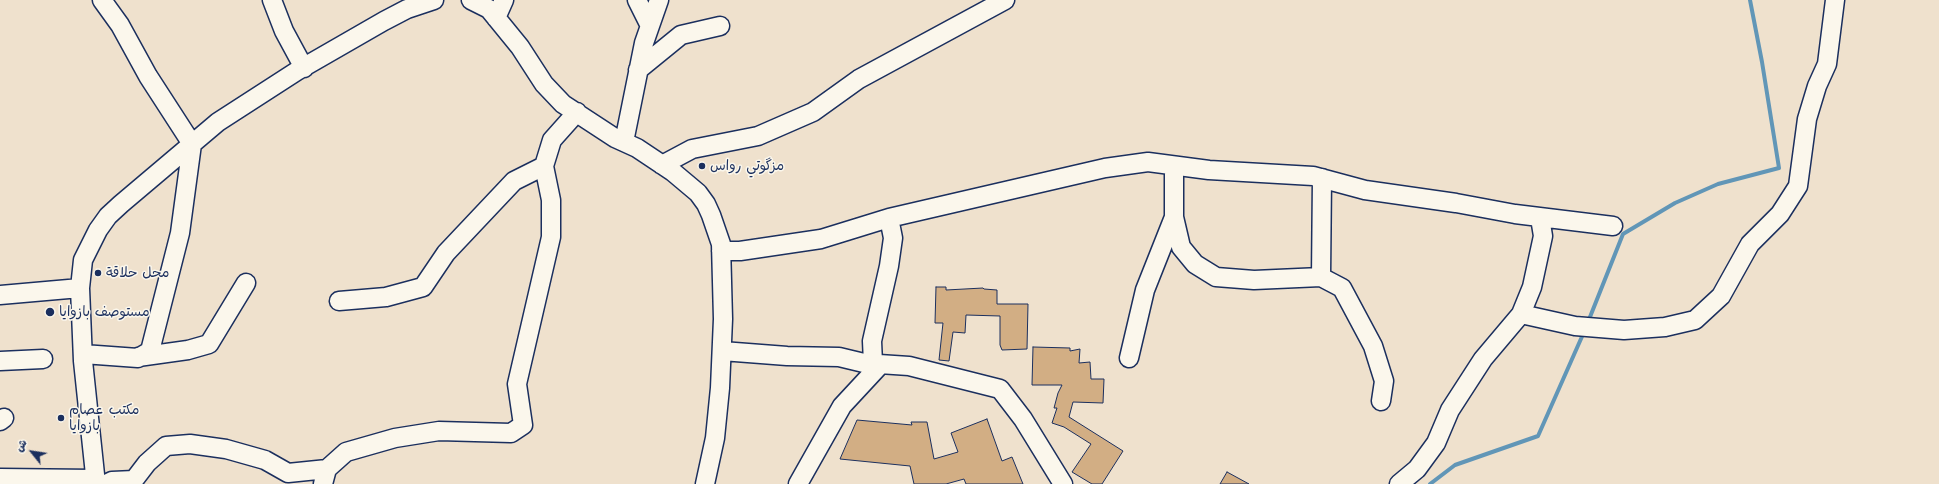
<!DOCTYPE html>
<meta charset="utf-8">
<style>
body{margin:0}
#map{position:relative;width:1939px;height:484px;overflow:hidden;background:#efe1cd;font-family:"Shantell Sans","Playpen Sans Arabic",sans-serif}
canvas{display:block}
.north{position:absolute;left:12px;top:432px;width:40px;height:40px;-webkit-text-stroke:3px #fbf7ec;paint-order:stroke;rotate:300deg;font-size:11px;font-weight:700;line-height:16px;text-align:center;color:#1b2f5e}
.north::after{content:'';display:block;margin:auto;width:14px;height:18px;background:#1b2f5e;clip-path:polygon(50% 0,100% 100%,50% 72%,0 100%)}
</style>
<div id="map">
<canvas width="1939" height="484"></canvas>
<div class="north">ش</div>
</div>
<script>
const context = document.querySelector('canvas').getContext('2d');
context.lineJoin = 'round';
const shape = rows => new Path2D(rows.map(r => 'M' + r).join(''));
function strokePath(path, color, width, dash) { context.strokeStyle = color; context.lineWidth = width; context.lineCap = dash ? 'butt' : 'round'; context.setLineDash(dash || []); context.stroke(path); }
function paint(path, color) { context.fillStyle = color; context.fill(path, 'evenodd'); }
function write(font, color, halo, rows, align = 'center') {
  context.font = font + ' "Shantell Sans","Playpen Sans Arabic",sans-serif'; context.lineWidth = 3; context.setLineDash([]); context.textBaseline = 'middle'; context.strokeStyle = halo; context.fillStyle = color; for (const [text, x, y, turn = 0] of rows) {
    context.save(); context.translate(x, y); context.rotate((+turn || 0) * Math.PI / 180); context.textAlign = isNaN(turn) ? turn : align; if (halo) context.strokeText(text, 0, 0); context.fillText(text, 0, 0); context.restore();
  }
}
const stream = shape([
 [1588,322,1623,234,1675,203,1718,184,1779,168,1762,62,1750,0],
 [1430,484,1455,465,1538,436,1584,332]
]);
const building = shape([
 [936,287,946,287,946,290,983,288,984,289,997,290,997,304,1028,304,1027,349,1002,350,1000,345,1000,316,966,315,965,333,953,332,949,361,939,360,943,323,935,323,936,287],
 [1033,347,1070,348,1070,351,1080,349,1079,363,1090,362,1091,379,1104,379,1103,403,1073,402,1069,417,1123,451,1102,484,1092,484,1072,472,1091,444,1064,427,1052,423,1057,408,1054,408,1058,393,1062,385,1032,385,1033,347],
 [987,419,1002,461,1012,457,1023,484,966,484,964,479,946,484,914,484,910,466,840,459,857,420,912,425,911,422,927,422,934,459,958,452,951,433,987,419],
 [1227,472,1249,484,1220,484,1227,472]
]);
const minor = shape([
 [272,0,284,31,304,68],
 [471,0,489,9,520,47,544,84,563,104,615,138,637,148,673,172,698,193,706,204,711,215,721,244,723,319,720,388,715,438,705,484],
 [637,0,650,26],
 [496,18,504,0],
 [638,70,681,35,720,26],
 [624,142,644,43,659,0],
 [662,165,692,149,758,136,813,112,859,79,1005,0],
 [1174,166,1174,217,1181,247,1195,264,1216,277,1254,280,1321,277,1342,288,1373,346,1384,381,1381,401],
 [721,251,740,251,821,239,889,218,1105,168,1148,162,1209,170,1313,176,1365,190,1456,203,1515,214,1613,226],
 [1321,277,1322,178],
 [0,295,80,288],
 [339,301,386,297,423,287,446,253,514,181,544,166],
 [1521,314,1575,326,1624,330,1665,327,1695,320,1721,296,1750,244,1780,214,1798,186,1807,119,1817,86,1827,64,1835,0],
 [722,351,787,356,839,357,864,363,909,366,1000,389,1023,419,1063,484],
 [83,354,138,358,150,351,180,233,192,144,148,76,120,25,102,0],
 [138,357,188,350,209,344,246,283],
 [1129,358,1145,290,1174,217],
 [0,361,43,359],
 [873,363,872,341,889,266,893,238,889,218],
 [0,421,4,418],
 [0,478,95,479],
 [96,484,83,361,80,288,83,260,98,230,108,216,121,204,218,122,297,71,384,21,407,9,434,0],
 [106,484,112,481,134,480,147,463,166,446,190,444,226,449,265,460,288,473,327,469],
 [323,484,327,469,346,452,395,438,439,431,511,433,523,425,517,384,551,237,551,200,544,166,552,140,577,112],
 [798,484,842,406,881,364],
 [1399,484,1417,469,1436,443,1450,410,1483,359,1521,314,1532,287,1543,236,1540,218]
]);
const markers = [
 [702,166,4,"#1b2f5e"],
 [98,273,4,"#1b2f5e"],
 [50,312,5,"#1b2f5e"],
 [61,418,4,"#1b2f5e"]
];
const poiNames = [
 ["مزگوتي رواس",710,166],
 ["محل حلاقة",106,273],
 ["مستوصف بازوايا",59,312],
 ["مكتب عصام",69,410],
 ["بازوايا",69,426]
];
strokePath(stream, '#6196b7', 4);
paint(building, '#d2ae84');
strokePath(building, '#1b2f5e', 1);
strokePath(minor, '#1b2f5e', 21);
strokePath(minor, '#fbf7ec', 18);
for (const [x, y, r, color] of markers) { const dot = new Path2D(); dot.arc(x, y, r, 0, 2 * Math.PI); context.fillStyle = color; context.fill(dot); strokePath(dot, '#fbf7ec', 1.5); }
write('14px', '#1b2f5e', '#fbf7ec', poiNames, 'left');
</script>
